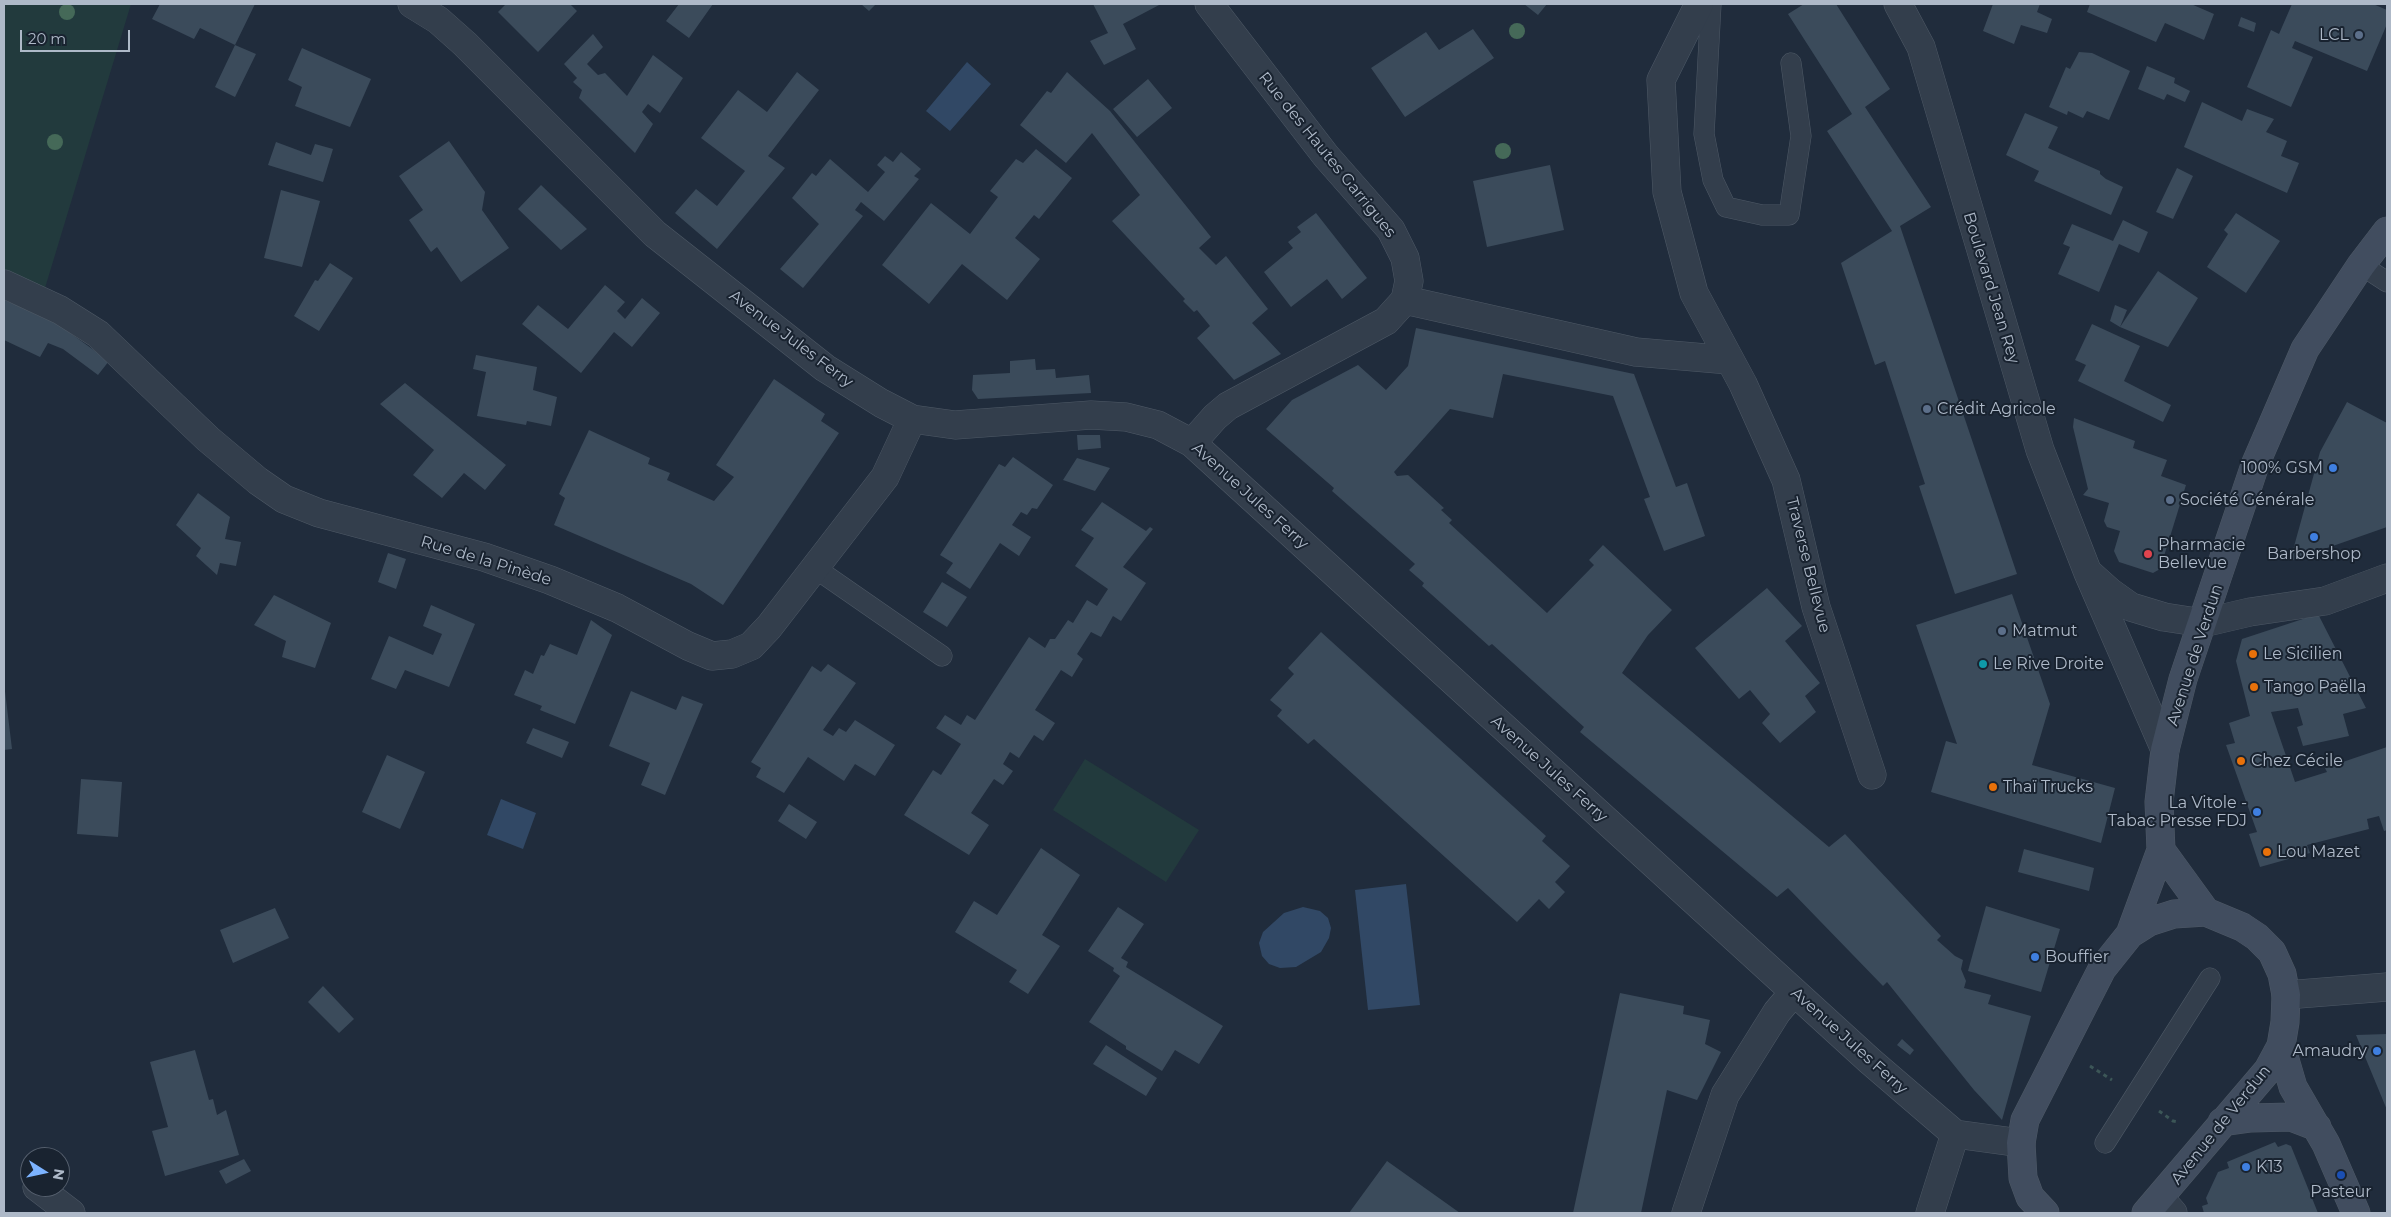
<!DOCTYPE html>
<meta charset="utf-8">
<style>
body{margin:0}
#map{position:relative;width:2391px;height:1217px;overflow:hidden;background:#202c3c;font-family:Montserrat,sans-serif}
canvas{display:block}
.frame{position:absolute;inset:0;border:5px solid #aeb9c8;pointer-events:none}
.north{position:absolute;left:20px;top:1147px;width:50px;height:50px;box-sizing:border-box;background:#192330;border:1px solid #555f6d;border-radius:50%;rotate:100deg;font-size:14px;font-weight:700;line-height:20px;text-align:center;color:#aeb9c8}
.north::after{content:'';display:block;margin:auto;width:18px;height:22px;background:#7cb3ff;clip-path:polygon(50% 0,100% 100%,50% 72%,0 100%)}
.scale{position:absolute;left:20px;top:30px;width:110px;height:22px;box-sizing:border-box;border:2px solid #aeb9c8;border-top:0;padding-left:6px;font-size:15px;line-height:18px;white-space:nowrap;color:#aeb9c8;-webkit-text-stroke:4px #192330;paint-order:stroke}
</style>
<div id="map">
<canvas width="2391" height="1217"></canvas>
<div class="frame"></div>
<div class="north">N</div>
<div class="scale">20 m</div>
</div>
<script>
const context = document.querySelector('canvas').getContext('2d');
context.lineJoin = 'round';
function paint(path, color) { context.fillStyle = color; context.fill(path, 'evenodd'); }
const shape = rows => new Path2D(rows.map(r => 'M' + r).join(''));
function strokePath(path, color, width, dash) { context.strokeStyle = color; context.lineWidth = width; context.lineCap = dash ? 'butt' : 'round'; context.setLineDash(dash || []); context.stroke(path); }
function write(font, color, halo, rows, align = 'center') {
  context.font = font + ' Montserrat,sans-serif'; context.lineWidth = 4; context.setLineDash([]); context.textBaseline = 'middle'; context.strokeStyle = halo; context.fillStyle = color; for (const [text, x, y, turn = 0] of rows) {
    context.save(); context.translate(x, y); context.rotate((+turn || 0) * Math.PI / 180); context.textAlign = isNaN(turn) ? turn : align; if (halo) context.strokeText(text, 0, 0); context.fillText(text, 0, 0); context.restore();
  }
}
const green = shape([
 [4,4,131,4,45,288,4,274],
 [1085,759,1199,830,1166,882,1053,810]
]);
const water = shape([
 [967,62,991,84,950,131,926,111],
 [501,799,536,813,523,849,487,835],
 [1406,884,1420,1005,1368,1010,1355,890],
 [1303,907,1320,911,1328,918,1331,928,1329,938,1321,952,1296,967,1280,968,1269,964,1262,956,1259,943,1263,932,1284,913]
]);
const building = shape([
 [160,4,255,4,235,45,200,28,194,39,152,19],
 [506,4,570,4,577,11,538,52,498,12],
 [679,4,713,4,689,38,666,21],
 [861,4,876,4,869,11],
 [1093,4,1161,4,1123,24,1136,49,1104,65,1090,41,1108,33],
 [1524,4,1547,4,1538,15],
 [1804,4,1836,4,1890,89,1865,107,1931,207,1900,226,2017,574,1955,594,1919,486,1925,484,1885,361,1875,365,1841,263,1892,231,1827,131,1852,114,1788,14],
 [1993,4,2040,4,2037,12,2052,19,2047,33,2021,25,2014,44,1983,31],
 [2090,4,2191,4,2214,14,2204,40,2165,23,2156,42,2087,12],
 [2292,4,2373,4,2387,10,2387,24,2367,71,2295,41,2292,48,2313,57,2291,107,2247,87,2271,30,2279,34],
 [2241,17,2256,23,2254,32,2238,26],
 [1473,29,1494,58,1405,117,1371,68,1426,32,1439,50],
 [593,34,603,47,587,64,598,75,605,73,627,96,653,55,683,78,660,113,648,104,642,112,653,124,635,153,579,98,582,90,573,82,577,78,564,64],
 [235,45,256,54,235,97,215,87],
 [302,48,371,79,350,127,295,106,302,87,288,80],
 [2079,52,2092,53,2130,71,2109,120,2087,111,2083,118,2068,111,2067,115,2049,107,2066,67,2070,69],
 [2147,66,2175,78,2174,83,2190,91,2185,102,2167,94,2164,100,2138,89],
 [797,72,819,90,768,156,785,168,717,249,675,213,696,189,717,206,745,171,701,138,738,90,767,112],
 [1067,72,1110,111,1211,237,1199,248,1216,265,1226,256,1268,309,1252,323,1281,354,1234,380,1197,338,1210,326,1197,310,1194,312,1183,301,1185,299,1112,221,1140,195,1092,133,1066,163,1020,125,1047,91,1051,93],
 [1148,79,1172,108,1137,137,1113,109],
 [2202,102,2242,121,2247,109,2274,119,2266,132,2287,141,2281,156,2299,163,2287,193,2184,147],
 [2025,113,2058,127,2048,148,2100,171,2100,174,2106,179,2123,187,2111,215,2034,181,2039,171,2006,155],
 [449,141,485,192,482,210,509,248,461,282,437,247,431,252,409,220,423,210,399,176],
 [276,142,311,155,315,144,333,149,323,182,268,165],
 [1036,149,1072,178,1039,219,1034,215,1015,238,1040,259,1007,300,962,264,929,304,882,265,931,203,970,234,998,197,990,191,1016,159,1023,163],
 [901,152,921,169,914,176,919,179,884,221,861,202,855,210,863,216,803,288,780,269,819,224,792,198,812,173,816,176,830,159,868,192,885,172,877,165,885,156,893,162],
 [1550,165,1564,230,1487,247,1473,181],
 [2177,168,2193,176,2173,219,2156,212],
 [541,185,587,229,561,250,518,209],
 [281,190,320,201,302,267,264,258],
 [1316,213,1367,278,1342,299,1327,279,1291,307,1264,272,1293,248,1288,242,1301,232,1297,227],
 [2236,213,2280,241,2246,293,2207,267,2228,234,2224,230],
 [2123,220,2148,232,2139,253,2119,244,2099,292,2058,274,2070,247,2063,244,2072,224,2113,241],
 [330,263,353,278,319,331,294,316,315,280,318,281],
 [2158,271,2198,298,2168,347,2120,327,2110,321,2115,305,2127,310,2120,327],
 [605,285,625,302,617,311,625,319,642,298,660,313,632,347,614,332,581,373,522,324,538,305,568,329],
 [4,300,52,320,109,361,98,375,63,349,48,343,40,357,4,340],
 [2092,324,2140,346,2124,381,2171,405,2163,422,2078,381,2086,365,2075,360],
 [1416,328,1634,374,1676,487,1687,483,1705,536,1664,551,1644,499,1650,497,1613,396,1503,374,1493,418,1450,409,1394,472,1397,476,1408,475,1444,508,1441,510,1452,520,1449,523,1547,613,1594,565,1589,560,1603,545,1672,610,1648,635,1622,673,1829,847,1845,834,1941,936,1937,940,1955,956,1963,960,1961,969,1966,981,1964,988,1991,995,1988,1004,2031,1016,2002,1120,1974,1090,1887,982,1883,986,1788,888,1777,897,1580,732,1584,727,1492,644,1489,646,1422,586,1424,583,1409,570,1415,564,1332,491,1334,488,1266,429,1292,400,1358,365,1386,390,1408,366],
 [476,355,537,367,533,390,557,397,551,426,527,421,526,425,477,416,486,372,473,369],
 [1035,359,1036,370,1055,369,1056,378,1089,375,1091,393,978,399,972,390,973,375,1010,373,1010,361],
 [774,379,825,414,821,421,839,433,723,605,691,584,554,525,565,498,559,494,589,430,650,458,648,464,670,473,667,480,714,501,734,477,716,465],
 [405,383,506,465,485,490,464,473,442,498,413,475,434,450,380,404],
 [2347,402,2387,423,2387,527,2290,561,2320,452],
 [2074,418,2135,441,2133,448,2167,460,2161,476,2186,485,2160,569,2153,573,2119,562,2114,551,2120,531,2107,527,2104,521,2109,503,2083,495,2088,489,2073,427],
 [1077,435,1100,435,1101,448,1078,450],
 [1013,457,1053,485,1037,509,1032,508,1027,515,1021,512,1012,525,1031,537,1019,556,1000,543,970,589,946,573,953,563,940,555,999,464,1005,467],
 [1077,458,1110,468,1095,491,1063,480],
 [198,493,230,517,225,539,241,542,236,566,220,563,217,575,196,556,201,548,176,525],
 [1102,502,1146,531,1150,527,1153,529,1123,567,1146,583,1121,621,1113,616,1101,637,1091,632,1077,654,1083,659,1072,677,1061,670,1035,710,1055,723,1043,741,1034,735,1019,758,1010,752,1003,764,1013,771,1003,785,994,779,971,813,989,825,969,855,904,815,933,770,941,775,961,744,936,728,945,715,961,725,967,715,975,720,1029,637,1045,648,1050,639,1055,639,1068,620,1073,623,1087,600,1097,606,1108,589,1075,566,1094,538,1081,530],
 [388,553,406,559,396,589,378,582],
 [942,582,967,597,947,627,923,612],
 [1767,588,1802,626,1785,641,1820,683,1805,696,1816,712,1780,743,1762,723,1770,714,1750,690,1739,699,1695,648],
 [2012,594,2050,704,2032,765,2115,788,2101,843,1931,792,1946,741,1957,744,1916,625],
 [274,595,331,623,315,668,282,657,286,641,254,625],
 [431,605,475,624,449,687,405,670,396,689,371,679,389,636,433,655,442,634,423,626],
 [2318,614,2366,708,2343,714,2349,736,2303,746,2297,727,2303,725,2298,708,2271,712,2295,782,2327,772,2325,768,2387,747,2387,830,2384,831,2379,816,2367,819,2369,829,2307,845,2310,853,2260,867,2249,834,2257,832,2226,745,2235,743,2229,723,2250,716,2236,661,2242,639],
 [591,620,612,635,575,724,540,710,542,706,514,695,525,670,533,674,541,655,544,656,550,644,577,655],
 [1321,632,1546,836,1542,841,1570,866,1555,882,1565,892,1549,909,1539,899,1517,922,1314,739,1308,744,1277,716,1282,710,1270,700,1294,674,1288,668],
 [828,664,856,683,823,730,833,736,839,728,846,732,855,720,895,745,875,776,855,764,844,781,808,757,784,793,756,777,761,768,751,762,812,666,821,672],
 [4,683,12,749,4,750],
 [631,691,676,710,682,696,703,704,665,795,641,785,650,763,609,746],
 [533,728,569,742,562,758,526,743],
 [387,755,425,772,400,829,362,812],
 [81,779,122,782,118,837,77,834],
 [789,804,817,822,806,839,778,821],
 [1041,848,1080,875,1042,935,1060,946,1028,994,1009,982,1017,970,955,932,974,901,997,915],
 [2024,849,2094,868,2089,891,2018,872],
 [1986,906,2060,929,2041,992,1968,971],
 [1118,907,1144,924,1121,958,1128,962,1126,967,1223,1026,1199,1064,1175,1050,1162,1071,1126,1049,1126,1046,1089,1022,1120,976,1113,971,1114,968,1088,951],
 [275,908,289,938,233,963,220,930],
 [323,986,354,1019,339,1033,308,1002],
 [1620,993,1684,1006,1683,1014,1710,1020,1705,1044,1721,1052,1697,1100,1667,1090,1641,1213,1573,1213],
 [2387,1034,2387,1110,2356,1035],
 [1902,1039,1914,1050,1910,1055,1897,1045],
 [1106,1045,1157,1078,1146,1096,1093,1064],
 [195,1050,209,1100,213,1099,217,1115,226,1110,239,1155,165,1176,152,1131,168,1127,150,1062],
 [2275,1142,2278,1147,2286,1144,2291,1146,2318,1213,2204,1213,2202,1206,2208,1204,2206,1198,2218,1172,2229,1168,2227,1162],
 [244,1159,251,1171,226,1184,219,1171],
 [1387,1161,1460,1213,1349,1213]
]);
const path = shape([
 [2090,1066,2112,1080],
 [2159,1111,2173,1121,2179,1122]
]);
const lane = shape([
 [1711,4,1704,134,1713,180,1726,207,1762,215,1789,215,1801,136,1791,63],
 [2361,265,2387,282],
 [815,568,942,656],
 [2105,1143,2210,978]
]);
const street = shape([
 [412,4,438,20,465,44,655,234,825,368,881,403,912,419,955,425,1091,415,1126,417,1158,425,1192,443,1870,1061,1955,1134,2021,1143],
 [1699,4,1661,80,1667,192,1694,293,1743,384,1786,480,1816,607,1872,775],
 [1898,4,1921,47,2040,450,2088,573,2165,750],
 [4,284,60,310,98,334,208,439,258,481,284,499,319,513,484,557,550,580,617,608,688,646,712,656,732,654,751,646,769,627,885,477,912,419],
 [1405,300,1636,352,1729,360],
 [1192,443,1215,417,1228,406,1386,321,1405,300,1409,281,1405,258,1391,230,1326,156,1209,4],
 [2091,575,2110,592,2131,607,2164,617,2203,623,2250,612,2325,601,2387,578],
 [2286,995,2387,987],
 [37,1187,71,1213],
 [2160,1198,2173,1213],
 [1686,1213,1725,1095,1777,1012,1794,992],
 [1930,1213,1955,1134]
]);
const secondary = shape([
 [2161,850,2206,912],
 [2130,934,2161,850,2159,802,2165,750,2183,679,2255,465,2305,349,2361,265,2387,231],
 [2281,1046,2293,1087,2326,1144,2356,1213],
 [2222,1122,2251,1118,2291,1117,2317,1127],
 [2045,1213,2030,1197,2023,1178,2021,1143,2025,1120,2102,969,2130,934,2149,922,2174,914,2206,912,2242,927,2257,937,2272,952,2282,974,2286,995,2285,1022,2281,1046,2268,1070,2146,1213]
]);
const trees = [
 [67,12],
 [1517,31],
 [55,142],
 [1503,151]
];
const markers = [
 [2359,35,5,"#5c6f8a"],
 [1927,409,5,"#5c6f8a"],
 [2333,468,5,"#3f7fe0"],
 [2170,500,5,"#5c6f8a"],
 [2314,537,5,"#3f7fe0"],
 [2148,554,5,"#e0444e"],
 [2002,631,5,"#5c6f8a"],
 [2253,654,5,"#e8710a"],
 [1983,664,5,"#0f9aa8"],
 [2254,687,5,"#e8710a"],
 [2241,761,5,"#e8710a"],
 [1993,787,5,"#e8710a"],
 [2257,812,5,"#3f7fe0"],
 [2267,852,5,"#e8710a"],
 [2035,957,5,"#3f7fe0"],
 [2377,1051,5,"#3f7fe0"],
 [2246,1167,5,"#3f7fe0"],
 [2341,1175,5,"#1a4fb4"]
];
const poiNames = [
 ["LCL",2349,35,"right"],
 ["Crédit Agricole",1937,409],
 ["100% GSM",2323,468,"right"],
 ["Société Générale",2180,500],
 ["Pharmacie",2158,545],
 ["Bellevue",2158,563],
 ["Barbershop",2314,554,"center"],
 ["Matmut",2012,631],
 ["Le Sicilien",2263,654],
 ["Le Rive Droite",1993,664],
 ["Tango Paëlla",2264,687],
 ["Chez Cécile",2251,761],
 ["Thaï Trucks",2003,787],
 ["La Vitole -",2247,803,"right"],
 ["Tabac Presse FDJ",2247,821,"right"],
 ["Lou Mazet",2277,852],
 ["Bouffier",2045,957],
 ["Amaudry",2367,1051,"right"],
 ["K13",2256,1167],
 ["Pasteur",2341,1192,"center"]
];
const streetNames = [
 ["Rue des Hautes Garrigues",1327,155,51],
 ["Boulevard Jean Rey",1991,288,73],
 ["Avenue Jules Ferry",791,339,37],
 ["Avenue Jules Ferry",1250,496,42],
 ["Rue de la Pinède",486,561,17],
 ["Traverse Bellevue",1808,565,76],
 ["Avenue de Verdun",2195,655,-72],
 ["Avenue Jules Ferry",1549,769,42],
 ["Avenue Jules Ferry",1849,1041,42],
 ["Avenue de Verdun",2221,1125,-51]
];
paint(green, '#223a3d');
paint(water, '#314865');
paint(building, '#3b4b5b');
strokePath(lane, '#4e5966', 21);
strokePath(street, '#4e5966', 29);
strokePath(secondary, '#4e5966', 29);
strokePath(path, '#3c5657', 3, [4, 4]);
strokePath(lane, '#333e4c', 20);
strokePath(street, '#333e4c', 28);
strokePath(secondary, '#414d5f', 28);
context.fillStyle = '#456958';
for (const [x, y] of trees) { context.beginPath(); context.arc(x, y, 8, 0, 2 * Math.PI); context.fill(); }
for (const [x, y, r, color] of markers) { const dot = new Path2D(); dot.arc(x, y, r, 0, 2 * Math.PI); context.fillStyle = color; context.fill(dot); strokePath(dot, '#192330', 2); }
write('16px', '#aeb9c8', '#192330', poiNames, 'left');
write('16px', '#aeb9c8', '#192330', streetNames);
</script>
